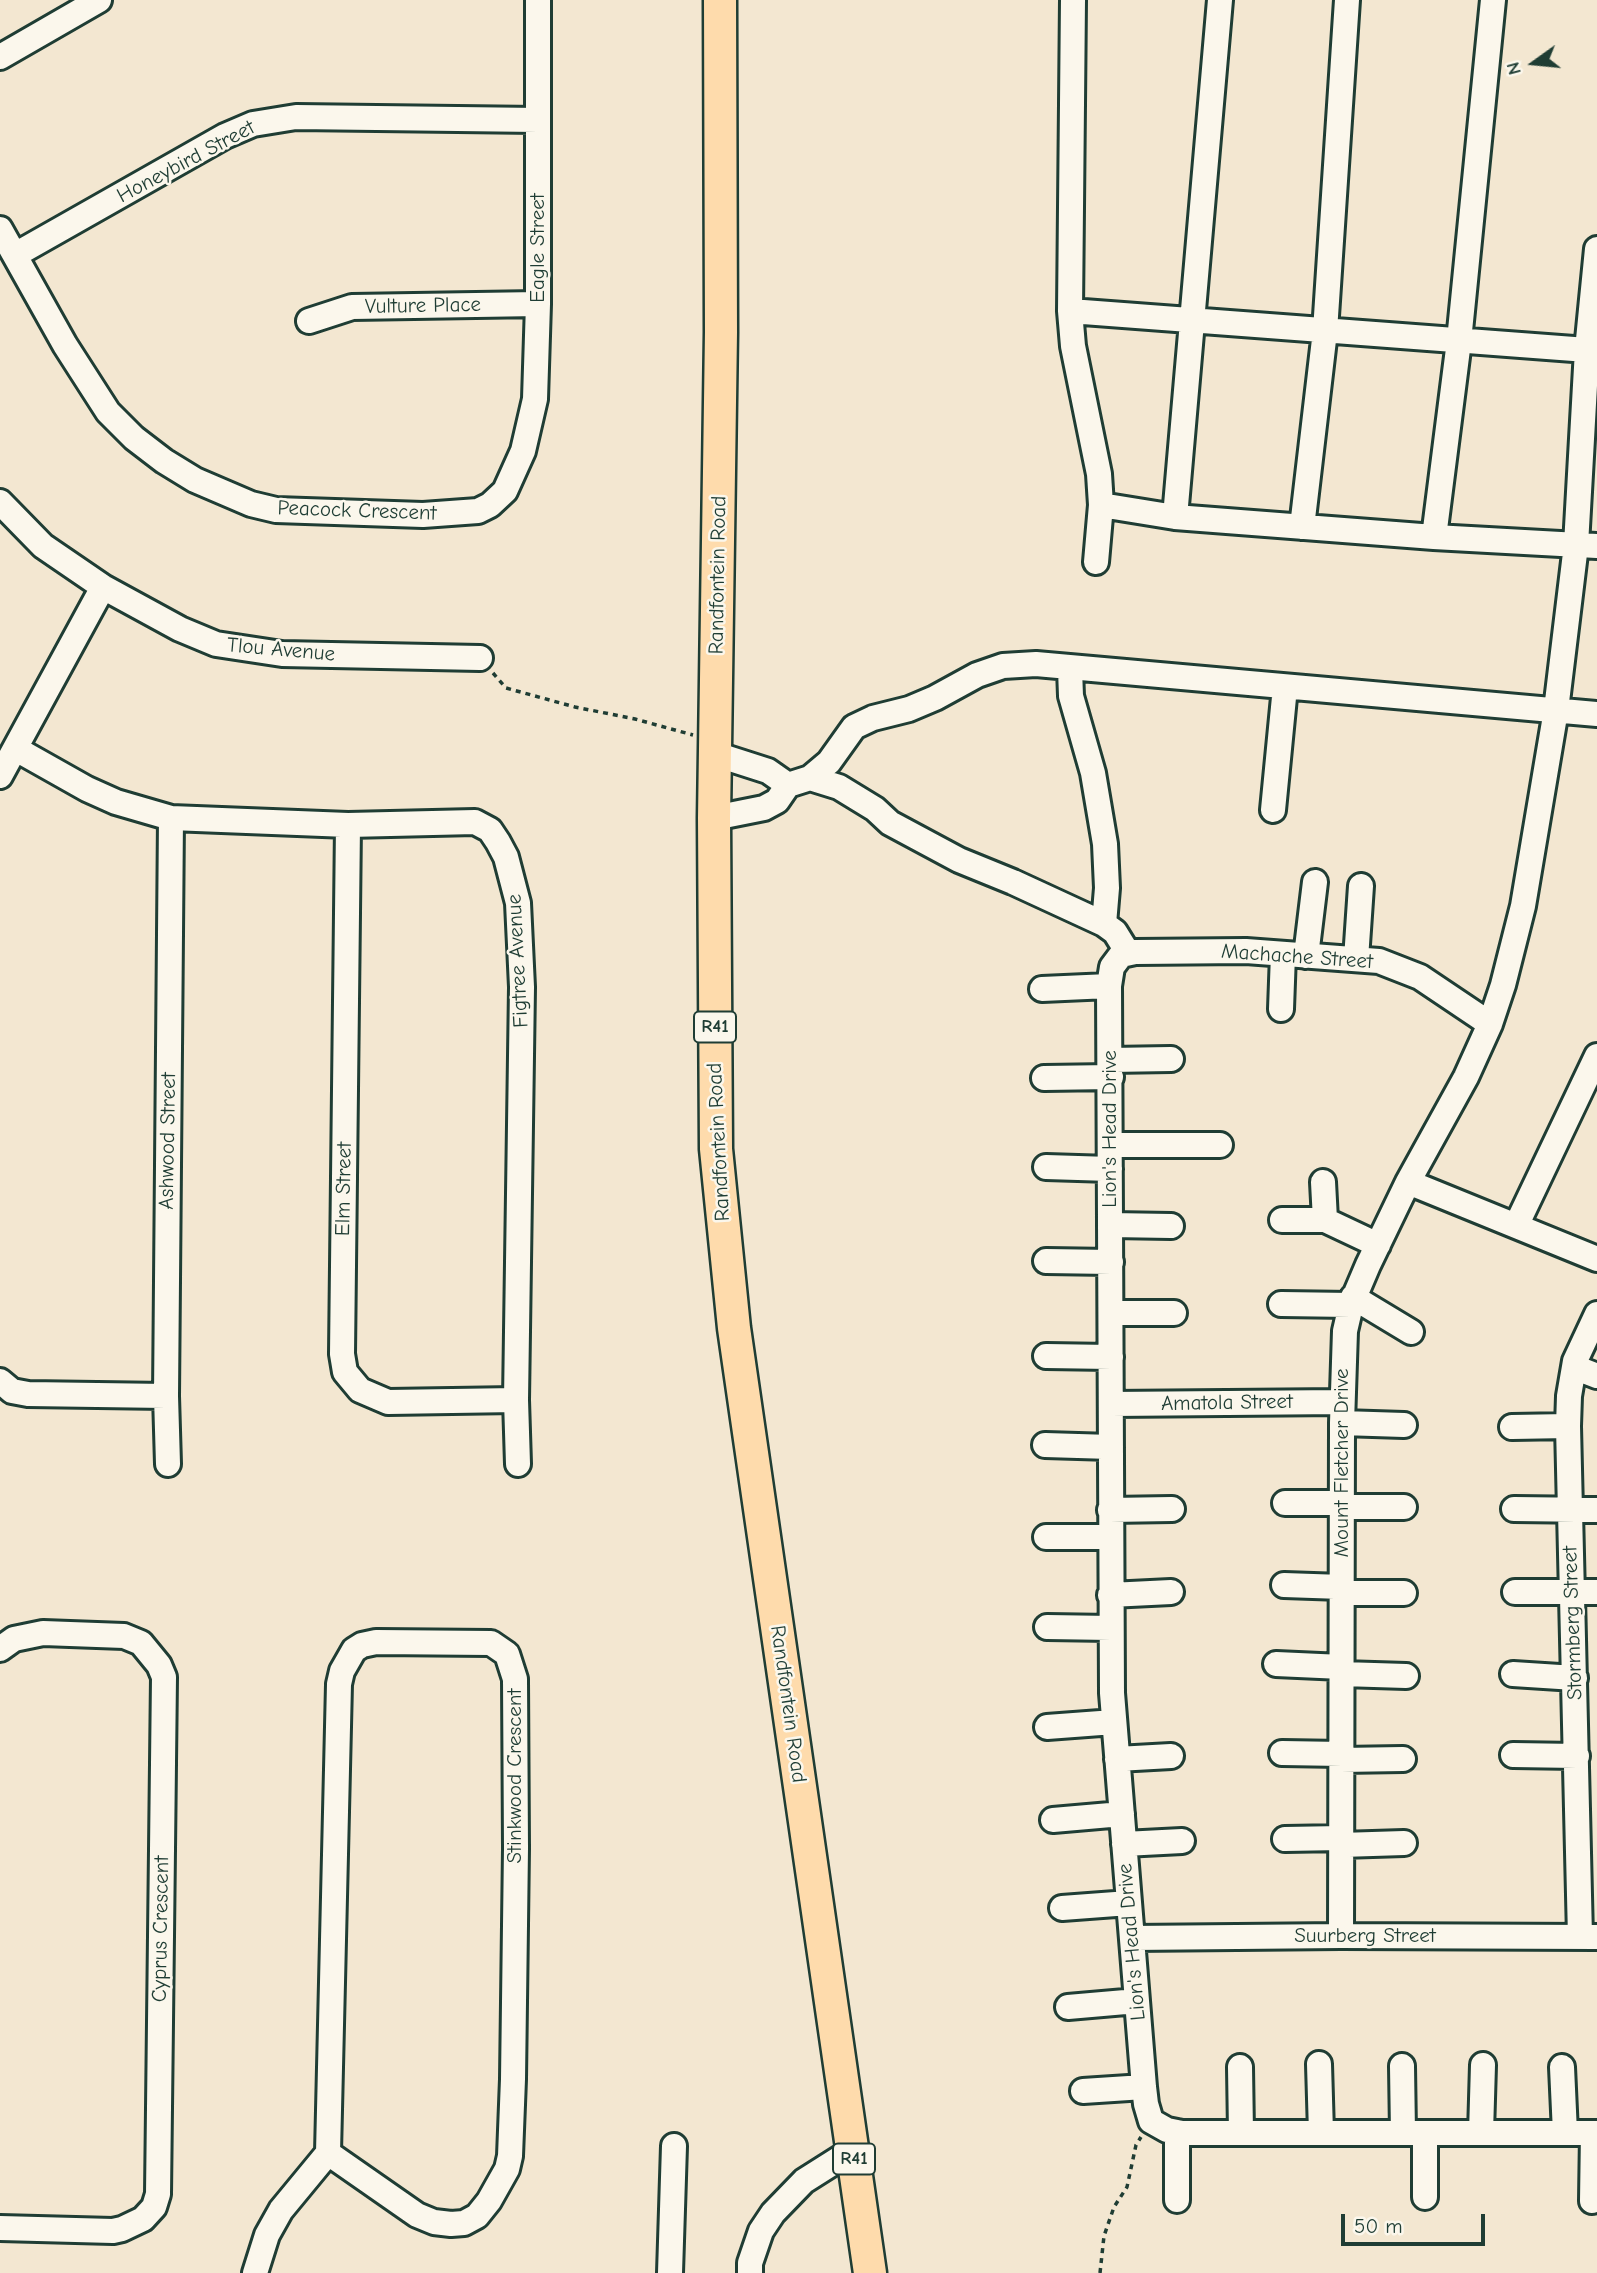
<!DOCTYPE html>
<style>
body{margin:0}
#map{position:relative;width:1597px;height:2273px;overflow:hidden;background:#f3e7d1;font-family:"Comic Neue",sans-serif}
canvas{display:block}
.north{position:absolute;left:1499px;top:28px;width:70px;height:70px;-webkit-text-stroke:5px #fbf7ec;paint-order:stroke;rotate:255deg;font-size:19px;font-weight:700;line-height:28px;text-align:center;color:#1f3d34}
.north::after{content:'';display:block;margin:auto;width:24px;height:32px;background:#1f3d34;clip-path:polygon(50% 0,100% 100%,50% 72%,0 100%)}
.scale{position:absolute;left:1341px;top:2214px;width:144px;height:32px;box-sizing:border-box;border:4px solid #1f3d34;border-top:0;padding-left:9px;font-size:21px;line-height:24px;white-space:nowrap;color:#1f3d34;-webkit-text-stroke:5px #fbf7ec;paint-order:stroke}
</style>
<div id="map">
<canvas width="1597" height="2273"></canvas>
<div class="north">N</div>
<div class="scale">50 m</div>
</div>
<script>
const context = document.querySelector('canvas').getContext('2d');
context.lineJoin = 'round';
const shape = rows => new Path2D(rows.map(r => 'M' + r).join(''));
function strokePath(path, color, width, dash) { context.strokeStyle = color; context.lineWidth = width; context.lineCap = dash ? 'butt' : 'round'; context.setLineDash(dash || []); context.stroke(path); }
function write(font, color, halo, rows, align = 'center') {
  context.font = font + ' "Comic Neue",sans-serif'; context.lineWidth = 5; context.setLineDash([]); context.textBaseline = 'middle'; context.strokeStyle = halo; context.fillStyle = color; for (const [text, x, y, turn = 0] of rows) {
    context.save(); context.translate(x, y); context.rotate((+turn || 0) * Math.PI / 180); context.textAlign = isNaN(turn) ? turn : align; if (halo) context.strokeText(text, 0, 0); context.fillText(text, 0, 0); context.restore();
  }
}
const path = shape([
 [493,673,506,688,575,707,635,719,693,735],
 [1100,2273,1104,2236,1114,2207,1127,2187,1136,2145,1141,2137]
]);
const minor = shape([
 [1073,0,1070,311,1073,346,1099,474,1101,505,1096,562],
 [0,57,99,0],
 [0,229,65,345,108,412,134,438,164,461,195,480,251,504,276,510,423,515,478,511,490,505,505,491,523,451,535,399,538,304,538,0],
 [15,255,225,136,253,124,296,117,538,120],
 [1070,311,1587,350],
 [309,321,352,307,538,304],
 [0,502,43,546,103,587,180,629,216,644,282,654,480,658],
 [1101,505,1175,517,1434,537,1597,546],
 [1175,517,1220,0],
 [1302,527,1325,331,1347,0],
 [1434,537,1459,341,1493,0],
 [1070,669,1071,696,1093,773,1105,844,1107,888,1104,924],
 [16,749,87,789,116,802,171,818,348,825,475,822,490,830,498,842,506,857,518,903,522,987,516,1400,518,1464],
 [715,754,768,771,788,785],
 [0,776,103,587],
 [810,778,829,762,854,727,873,718,909,709,935,698,977,675,1003,666,1036,664,1597,714],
 [1273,810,1285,687],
 [714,818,764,808,777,801,788,785,810,778,839,787,875,809,890,823,959,860,1013,882,1104,924,1115,932,1128,953],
 [348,825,342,1354,345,1372,360,1390,388,1402,516,1400],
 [1306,956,1315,882],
 [1356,959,1361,886],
 [1042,989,1109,986],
 [1281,1009,1283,954],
 [1490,1024,1420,977,1379,961,1246,951,1135,952,1121,955,1112,967,1109,986,1112,1693,1144,2087,1146,2104,1151,2121,1167,2130,1182,2133,1597,2133],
 [1110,1060,1171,1059],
 [1044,1078,1111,1077],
 [1111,1145,1220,1145],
 [1046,1167,1110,1169],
 [1323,1182,1325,1220],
 [1408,1182,1597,1259],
 [1282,1220,1325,1220,1378,1245],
 [1111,1225,1171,1226],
 [1516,1226,1597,1056],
 [1046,1261,1111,1262],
 [1353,1297,1411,1332],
 [1281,1304,1351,1305],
 [1111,1313,1174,1313],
 [1046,1356,1111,1357],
 [1574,1367,1597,1376],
 [0,1381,12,1391,28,1394,166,1396],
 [1111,1404,1342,1402],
 [1342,1423,1404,1425],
 [1512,1427,1568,1426],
 [1045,1445,1111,1447],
 [168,1464,166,1396,171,818],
 [1285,1503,1342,1503],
 [1342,1507,1404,1507],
 [1514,1509,1597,1510],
 [1110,1510,1172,1509],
 [1046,1537,1111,1537],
 [1284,1585,1342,1587],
 [1515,1592,1597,1592],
 [1342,1593,1404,1593],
 [1110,1595,1171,1592],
 [1047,1627,1111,1628],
 [0,1649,14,1639,43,1633,124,1636,141,1643,159,1665,164,1677,158,2194,154,2207,143,2219,122,2229,113,2231,0,2228],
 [1276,1664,1342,1667],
 [1342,1674,1406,1676],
 [1513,1674,1575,1678],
 [1047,1727,1114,1722],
 [1282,1753,1342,1754],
 [1513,1755,1577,1756],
 [1117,1759,1171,1756],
 [1341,1760,1403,1759],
 [1053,1820,1122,1814],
 [1285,1839,1341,1838],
 [1124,1844,1182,1841],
 [1341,1845,1404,1843],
 [1062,1908,1129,1903],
 [1341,1936,1342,1423,1345,1331,1351,1305,1368,1265,1408,1182,1466,1077,1490,1024,1503,985,1523,906,1556,710,1576,545,1587,350,1597,249],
 [1580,1937,1568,1426,1569,1396,1575,1361,1597,1314],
 [1132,1938,1341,1936,1596,1937],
 [1068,2007,1137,2001],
 [1319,2064,1321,2133],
 [1402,2066,1403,2133],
 [1240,2067,1241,2133],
 [1562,2067,1565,2133],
 [1083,2091,1144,2087],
 [1177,2132,1177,2200],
 [1425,2133,1425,2197],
 [1481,2133,1483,2065],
 [1592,2201,1593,2133],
 [255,2273,267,2235,281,2210,328,2153,339,1684,342,1671,354,1650,362,1645,376,1642,491,1643,507,1654,515,1679,516,1848,513,2079,510,2156,507,2169,489,2201,477,2216,464,2223,451,2224,434,2222,417,2215,328,2153],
 [670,2273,674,2146],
 [750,2273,750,2263,761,2231,773,2213,804,2181,853,2150]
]);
const major = shape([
 [720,0,721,332,714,818,716,1149,734,1328,870,2273]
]);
const shields = [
 [715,1027,42],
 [854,2159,42]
];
const shieldNames = [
 ["R41",715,1027],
 ["R41",854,2159]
];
const streetNames = [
 ["Honeybird Street",186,162,-28],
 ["Eagle Street",538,248,-90],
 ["Vulture Place",423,306,-1],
 ["Peacock Crescent",357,511,2],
 ["Randfontein Road",718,575,-89],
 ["Tlou Avenue",281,650,5],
 ["Machache Street",1297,957,4],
 ["Figtree Avenue",518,961,-93],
 ["Lion's Head Drive",1110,1129,-90],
 ["Ashwood Street",168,1141,-89],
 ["Randfontein Road",719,1142,-93],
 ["Elm Street",344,1189,-89],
 ["Amatola Street",1227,1403,-1],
 ["Mount Fletcher Drive",1342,1463,-90],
 ["Stormberg Street",1573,1623,-92],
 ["Randfontein Road",788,1704,82],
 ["Stinkwood Crescent",515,1776,-90],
 ["Cyprus Crescent",161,1929,-89],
 ["Suurberg Street",1365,1936],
 ["Lion's Head Drive",1132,1942,-95]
];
strokePath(minor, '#1f3d34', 30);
strokePath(major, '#1f3d34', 37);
strokePath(path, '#1f3d34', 3.5, [5, 5]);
strokePath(minor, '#fbf7ec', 24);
strokePath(major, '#fedbac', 32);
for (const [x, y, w] of shields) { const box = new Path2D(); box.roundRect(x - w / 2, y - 15.5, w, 31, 5); context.fillStyle = '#fbf7ec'; context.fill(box); strokePath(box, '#1f3d34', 2); }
write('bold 19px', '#1f3d34', null, shieldNames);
write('21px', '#1f3d34', '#fbf7ec', streetNames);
</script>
